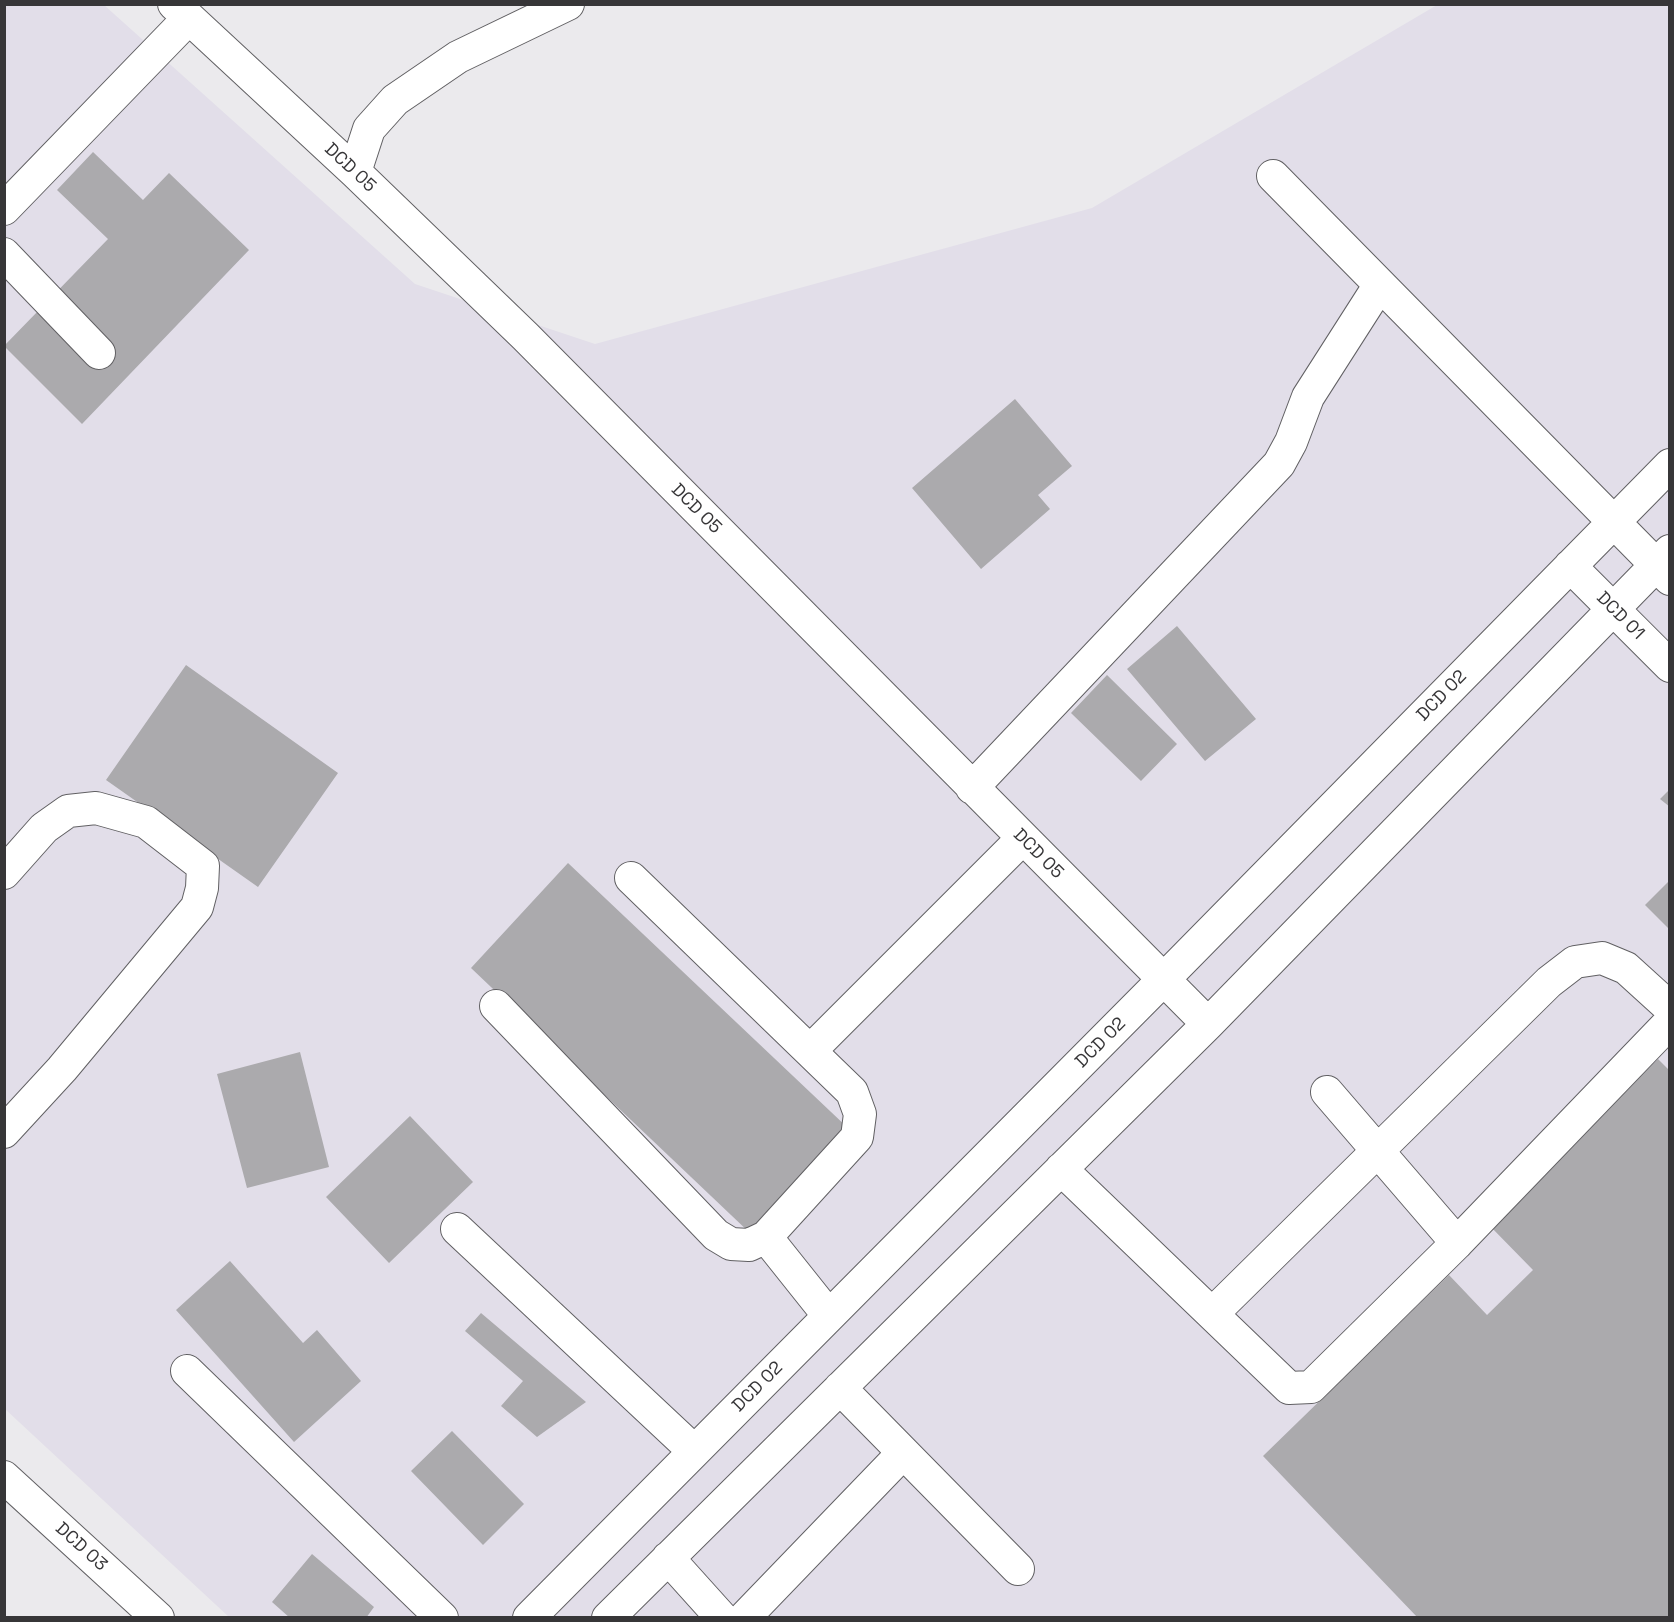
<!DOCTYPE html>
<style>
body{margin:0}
#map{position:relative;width:1674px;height:1622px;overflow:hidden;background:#ebeaed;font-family:"Space Grotesk",sans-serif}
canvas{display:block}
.frame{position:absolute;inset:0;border:6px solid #373638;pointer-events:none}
</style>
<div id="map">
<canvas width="1674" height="1622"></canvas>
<div class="frame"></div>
</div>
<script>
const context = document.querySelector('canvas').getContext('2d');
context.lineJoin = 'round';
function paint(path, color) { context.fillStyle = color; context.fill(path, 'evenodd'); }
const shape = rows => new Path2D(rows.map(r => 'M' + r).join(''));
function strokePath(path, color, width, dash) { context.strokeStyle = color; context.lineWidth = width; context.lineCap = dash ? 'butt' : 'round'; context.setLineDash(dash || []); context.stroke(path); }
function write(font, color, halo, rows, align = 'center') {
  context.font = font + ' "Space Grotesk",sans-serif'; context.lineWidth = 6; context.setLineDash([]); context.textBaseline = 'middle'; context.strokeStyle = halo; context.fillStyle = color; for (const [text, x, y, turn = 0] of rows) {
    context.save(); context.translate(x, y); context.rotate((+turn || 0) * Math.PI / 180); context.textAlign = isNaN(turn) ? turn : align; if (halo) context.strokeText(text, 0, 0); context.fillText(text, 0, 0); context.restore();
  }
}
const built = shape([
 [4,5,104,5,415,284,595,344,1092,208,1437,5,1669,5,1669,1617,229,1617,5,1409]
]);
const building = shape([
 [93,152,143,200,169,173,249,250,82,424,4,346,108,239,57,190],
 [1015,399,1072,466,1038,495,1050,509,981,569,912,488],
 [1177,626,1256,719,1205,761,1127,669],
 [186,665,338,773,258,887,106,780],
 [1107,675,1177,744,1141,781,1071,713],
 [1670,789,1670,807,1660,799],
 [568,863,849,1129,751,1234,471,968],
 [1670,880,1670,930,1645,905],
 [300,1052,329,1167,247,1188,217,1074],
 [1658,1059,1670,1071,1670,1618,1418,1618,1263,1456,1449,1275,1487,1315,1533,1270,1489,1225],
 [410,1116,473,1182,389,1263,326,1197],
 [230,1261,303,1343,317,1330,361,1381,294,1442,176,1310],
 [481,1313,586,1402,537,1437,501,1406,523,1381,465,1331],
 [452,1431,524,1504,483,1545,411,1471],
 [312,1554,374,1607,366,1618,290,1618,272,1602]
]);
const minor = shape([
 [174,4,355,172,525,336,1208,1024],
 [355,172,369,129,395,100,458,57,568,4],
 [1273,176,1670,579],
 [4,209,189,18],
 [4,254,99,353],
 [1570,566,1670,666],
 [972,788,1279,464,1291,442,1308,397,1379,286],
 [4,873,44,828,68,811,96,808,146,822,203,866,202,888,197,907,62,1069,4,1132],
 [496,1006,716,1235,731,1244,749,1245,766,1237,857,1137,860,1114,852,1092,631,878],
 [810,1051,1023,838],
 [1327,1092,1457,1243],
 [1061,1169,1289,1388,1311,1387,1457,1243,1670,1022],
 [457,1229,694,1451],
 [766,1237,829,1316],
 [1213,1313,1549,982,1575,962,1602,958,1626,968,1670,1008],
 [187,1371,442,1618],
 [840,1388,1018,1569],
 [4,1477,158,1618],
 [668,1558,722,1618],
 [529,1618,1163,980,1670,465],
 [608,1618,1208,1024,1670,551],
 [744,1618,903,1453]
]);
const streetNames = [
 ["DCD 05",350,168,43],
 ["DCD 05",696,509,45],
 ["DCD 01",1620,616,45],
 ["DCD 02",1442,696,-46],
 ["DCD 05",1038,854,45],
 ["DCD 02",1101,1043,-45],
 ["DCD 02",758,1387,-45],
 ["DCD 03",81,1547,42]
];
paint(built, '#e2dee9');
paint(building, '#abaaad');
strokePath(minor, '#616063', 34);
strokePath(minor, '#fff', 32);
write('18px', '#373638', '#fff', streetNames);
</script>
